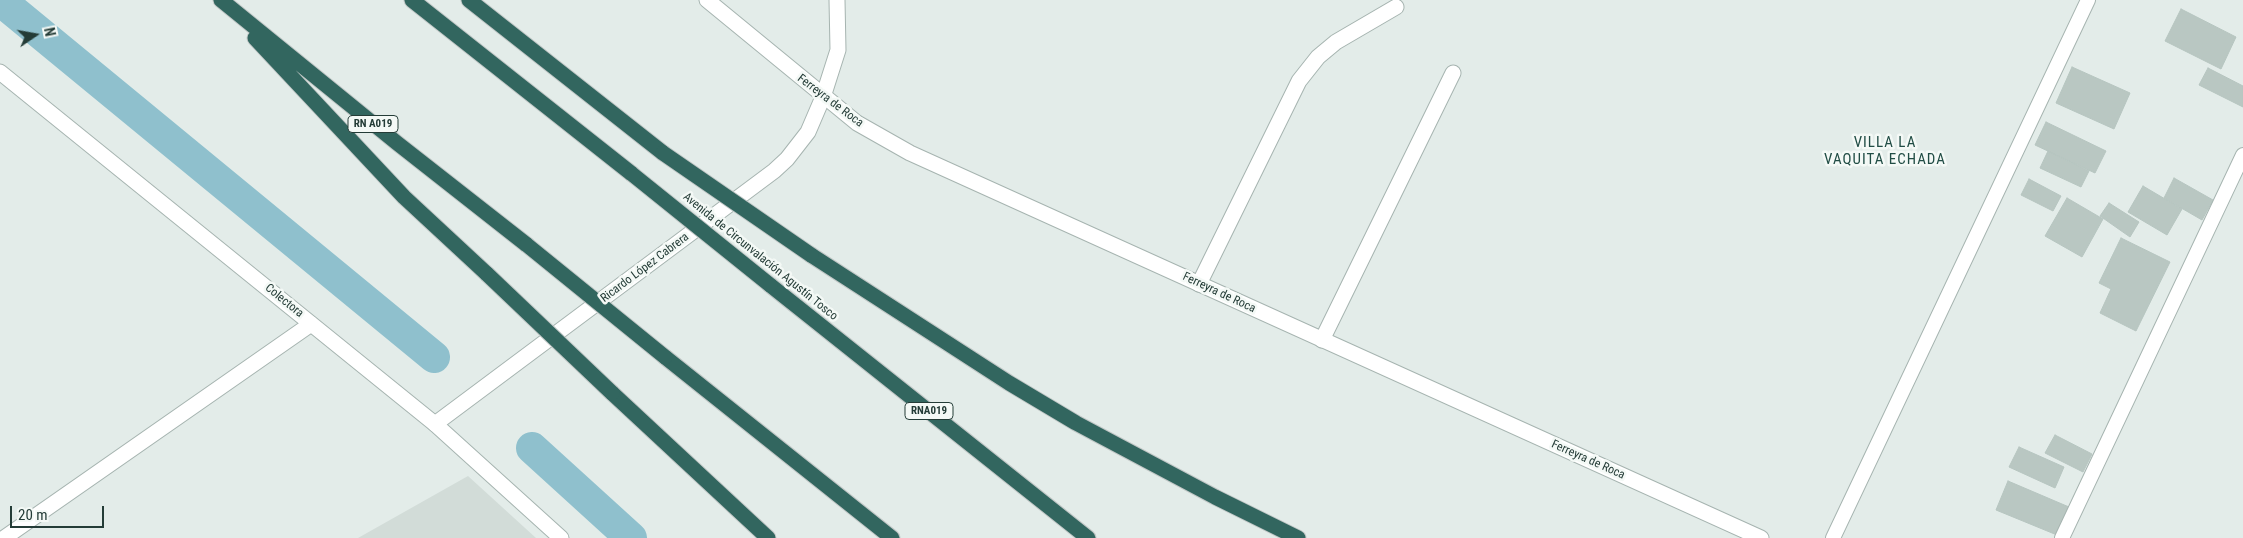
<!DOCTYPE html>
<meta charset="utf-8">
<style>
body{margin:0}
#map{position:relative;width:2243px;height:538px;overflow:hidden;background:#e3ece9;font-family:"Roboto Condensed",sans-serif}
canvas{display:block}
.north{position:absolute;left:10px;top:10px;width:50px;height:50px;-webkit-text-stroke:4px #f4f9f6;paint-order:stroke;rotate:78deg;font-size:14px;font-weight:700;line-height:20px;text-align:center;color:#243c37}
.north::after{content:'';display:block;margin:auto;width:18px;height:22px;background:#243c37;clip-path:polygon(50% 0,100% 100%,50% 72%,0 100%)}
.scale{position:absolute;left:10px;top:506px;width:94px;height:22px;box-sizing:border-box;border:2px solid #243c37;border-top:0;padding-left:6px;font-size:15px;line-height:18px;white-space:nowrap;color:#243c37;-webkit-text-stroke:4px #f4f9f6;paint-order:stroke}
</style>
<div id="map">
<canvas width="2243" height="538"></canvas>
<div class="north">N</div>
<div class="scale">20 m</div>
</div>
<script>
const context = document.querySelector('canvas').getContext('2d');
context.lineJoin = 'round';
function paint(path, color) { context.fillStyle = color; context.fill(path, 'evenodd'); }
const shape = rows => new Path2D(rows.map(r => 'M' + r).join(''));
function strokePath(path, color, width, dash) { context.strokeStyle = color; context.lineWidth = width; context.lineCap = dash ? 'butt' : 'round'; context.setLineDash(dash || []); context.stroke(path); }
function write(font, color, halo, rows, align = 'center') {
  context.font = font + ' "Roboto Condensed",sans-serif'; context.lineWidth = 5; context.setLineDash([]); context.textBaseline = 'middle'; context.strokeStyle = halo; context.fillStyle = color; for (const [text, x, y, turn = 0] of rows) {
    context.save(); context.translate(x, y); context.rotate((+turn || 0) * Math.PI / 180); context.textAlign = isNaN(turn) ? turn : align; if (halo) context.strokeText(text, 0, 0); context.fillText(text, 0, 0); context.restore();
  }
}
const built = shape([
 [468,476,536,538,358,538]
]);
const canal = shape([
 [0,0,434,357],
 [532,448,631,538]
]);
const building = shape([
 [2181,9,2236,37,2221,69,2165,41,2181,9],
 [2072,67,2130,93,2114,129,2056,103,2072,67],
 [2208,68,2243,86,2243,107,2199,85,2208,68],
 [2046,122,2106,151,2095,173,2035,145,2046,122],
 [2048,151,2089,171,2081,187,2040,168,2048,151],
 [2174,178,2213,200,2202,220,2164,198,2174,178],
 [2029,179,2061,196,2053,211,2021,195,2029,179],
 [2143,186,2182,209,2167,235,2128,212,2143,186],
 [2067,198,2103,219,2082,257,2045,236,2067,198],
 [2109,203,2139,222,2130,237,2100,216,2109,203],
 [2121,238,2170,262,2136,331,2100,313,2111,289,2099,283,2121,238],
 [2055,435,2092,454,2083,472,2045,453,2055,435],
 [2019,447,2064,467,2055,488,2009,467,2019,447],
 [2008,481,2069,507,2057,535,1996,510,2008,481]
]);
const service = shape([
 [1833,538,2088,0],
 [2062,538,2243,155]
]);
const minor = shape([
 [1199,284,1299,81,1318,57,1336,42,1396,7],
 [1322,340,1453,73],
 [435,424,774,171,787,159,808,132,823,97,838,50,837,0],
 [4,538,311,324]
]);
const tertiary = shape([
 [707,0,857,123,910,153,1761,538],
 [0,72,435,424,561,538]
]);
const motorway = shape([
 [221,0,397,143,527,245],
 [412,0,632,174],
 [469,0,663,153],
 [255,38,404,197,487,274],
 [811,255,1009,383,1076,423,1215,497,1298,538],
 [770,285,1088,538],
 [665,357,892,538],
 [612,393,768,538]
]);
const motorwayBridge = shape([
 [663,153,811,255],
 [632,174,770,285],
 [527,245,665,357],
 [487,274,612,393]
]);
const shields = [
 [373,124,50],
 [929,411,48]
];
const shieldNames = [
 ["RN A019",373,124],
 ["RNA019",929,411]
];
const streetNames = [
 ["Ferreyra de Roca",830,101,37],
 ["Avenida de Circunvalación Agustín Tosco",760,257,39],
 ["Ricardo López Cabrera",645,268,-37],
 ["Ferreyra de Roca",1219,293,25],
 ["Colectora",284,301,39],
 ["Ferreyra de Roca",1588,460,24]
];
const quarterNames = [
 ["VILLA LA",1885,143],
 ["VAQUITA ECHADA",1885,160]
];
paint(built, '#d2dcd8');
strokePath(canal, '#8fc0cd', 32);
paint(building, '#b9c7c2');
strokePath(building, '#b6c5c0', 1);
strokePath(service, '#a6b4b0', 16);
strokePath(minor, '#a6b4b0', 17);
strokePath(tertiary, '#a6b4b0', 17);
strokePath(motorway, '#c2c8c7', 17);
strokePath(service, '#fff', 14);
strokePath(minor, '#fff', 15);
strokePath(tertiary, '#fff', 15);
strokePath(motorway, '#32665f', 15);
strokePath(motorwayBridge, '#c2c8c7', 17, []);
strokePath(motorwayBridge, '#32665f', 15);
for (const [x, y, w] of shields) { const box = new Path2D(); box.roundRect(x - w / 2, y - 8.5, w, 17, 4); context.fillStyle = '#f4f9f6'; context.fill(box); strokePath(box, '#243c37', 1); }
write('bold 11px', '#243c37', null, shieldNames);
write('12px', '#243c37', '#f4f9f6', streetNames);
context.letterSpacing = '1px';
write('15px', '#214d45', '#f4f9f6', quarterNames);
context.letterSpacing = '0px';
</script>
